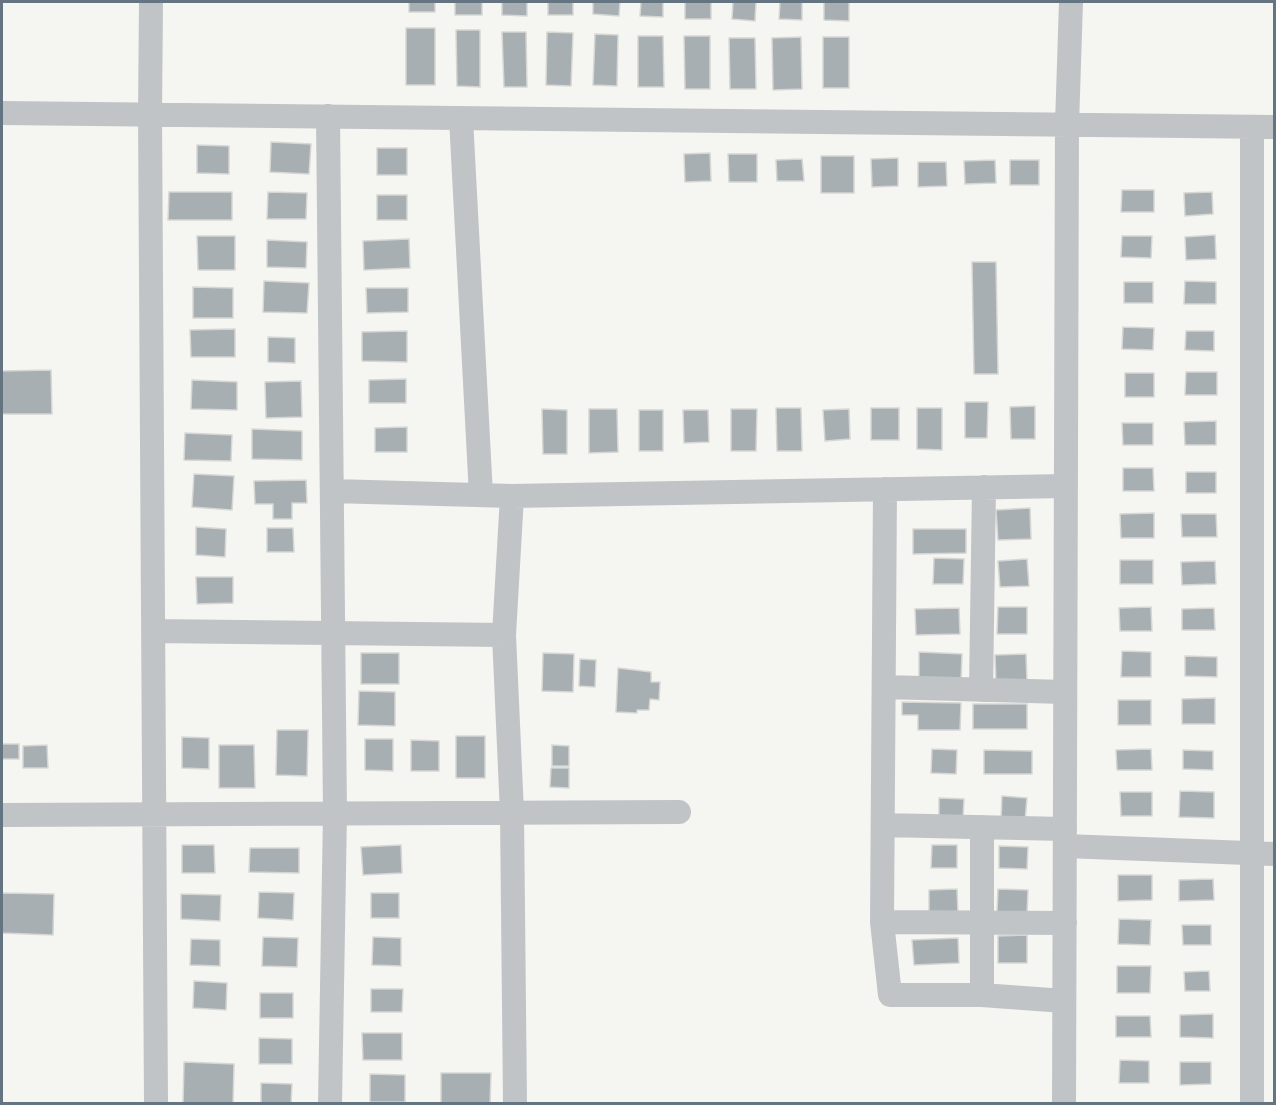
<!DOCTYPE html>
<style>
body{margin:0}
#map{position:relative;width:1276px;height:1105px;overflow:hidden;background:#f5f5f1;font-family:"PT Sans",sans-serif}
canvas{display:block}
.frame{position:absolute;inset:0;border:3px solid #647581;pointer-events:none}
</style>
<div id="map">
<canvas width="1276" height="1105"></canvas>
<div class="frame"></div>
</div>
<script>
const context = document.querySelector('canvas').getContext('2d');
context.lineJoin = 'round';
function paint(path, color) { context.fillStyle = color; context.fill(path, 'evenodd'); }
const shape = rows => new Path2D(rows.map(r => 'M' + r).join(''));
function strokePath(path, color, width, dash) { context.strokeStyle = color; context.lineWidth = width; context.lineCap = dash ? 'butt' : 'round'; context.setLineDash(dash || []); context.stroke(path); }
const building = shape([
 [409,2,435,2,435,12,409,12,409,2],
 [455,2,482,2,482,15,455,15,455,2],
 [502,2,527,2,527,16,502,15,502,2],
 [548,2,573,2,573,15,548,15,548,2],
 [593,2,620,2,619,16,593,14,593,2],
 [641,2,663,2,663,17,640,16,641,2],
 [685,2,711,2,711,19,685,19,685,2],
 [733,2,756,2,755,21,732,19,733,2],
 [780,2,802,2,802,20,779,19,780,2],
 [824,2,849,2,849,21,824,20,824,2],
 [406,28,435,28,435,85,406,85,406,28],
 [456,30,480,30,480,87,457,86,456,30],
 [502,32,526,32,527,87,504,87,502,32],
 [547,32,573,33,571,86,546,85,547,32],
 [595,34,618,35,617,86,593,85,595,34],
 [638,36,663,36,664,87,638,87,638,36],
 [684,36,710,36,710,89,685,89,684,36],
 [801,37,802,89,773,90,772,38,801,37],
 [823,37,849,37,849,88,823,88,823,37],
 [729,38,755,38,756,89,730,89,729,38],
 [271,142,311,144,309,174,270,172,271,142],
 [197,145,229,146,229,174,197,173,197,145],
 [377,148,407,148,407,175,377,175,377,148],
 [710,153,711,181,685,182,684,154,710,153],
 [728,154,757,154,757,182,729,182,728,154],
 [821,156,854,156,854,193,821,193,821,156],
 [898,158,898,186,872,187,871,159,898,158],
 [802,159,804,181,777,181,776,160,802,159],
 [995,160,996,183,965,184,964,161,995,160],
 [1010,160,1039,160,1039,185,1010,185,1010,160],
 [918,162,946,162,947,186,918,187,918,162],
 [1122,190,1154,190,1154,212,1121,212,1122,190],
 [169,192,232,192,232,220,168,220,169,192],
 [268,192,307,193,306,219,267,219,268,192],
 [1212,192,1213,214,1185,216,1184,193,1212,192],
 [377,195,407,195,407,220,377,220,377,195],
 [1215,235,1216,259,1186,260,1185,237,1215,235],
 [197,236,235,236,235,270,198,270,197,236],
 [1122,236,1152,236,1151,258,1121,257,1122,236],
 [409,239,410,268,364,270,363,241,409,239],
 [267,240,307,242,306,268,267,267,267,240],
 [972,262,996,262,998,374,974,374,972,262],
 [264,281,309,283,307,313,263,312,264,281],
 [1185,281,1216,282,1216,304,1184,304,1185,281],
 [1124,282,1153,282,1153,303,1124,303,1124,282],
 [193,287,233,288,233,318,193,318,193,287],
 [366,288,408,288,408,312,367,313,366,288],
 [1123,327,1154,328,1153,350,1122,349,1123,327],
 [235,329,235,357,191,357,190,330,235,329],
 [407,331,407,362,362,361,362,332,407,331],
 [1186,331,1214,331,1214,351,1185,350,1186,331],
 [268,337,295,338,295,363,268,362,268,337],
 [51,370,52,414,2,414,2,371,51,370],
 [1186,372,1217,372,1217,395,1185,395,1186,372],
 [1125,373,1154,373,1154,397,1125,397,1125,373],
 [406,379,406,403,369,403,369,380,406,379],
 [192,380,237,382,237,410,191,409,192,380],
 [301,381,302,417,266,418,265,382,301,381],
 [965,402,988,402,987,438,965,438,965,402],
 [1035,406,1035,439,1011,439,1010,407,1035,406],
 [776,408,801,408,802,451,777,451,776,408],
 [871,408,899,408,899,440,871,440,871,408],
 [917,408,942,408,942,450,917,449,917,408],
 [542,409,567,410,567,454,543,454,542,409],
 [589,409,617,409,618,452,589,453,589,409],
 [731,409,757,409,756,451,731,451,731,409],
 [849,409,850,439,825,441,823,410,849,409],
 [639,410,663,410,663,451,639,451,639,410],
 [683,410,708,410,709,442,684,443,683,410],
 [1216,421,1216,445,1185,445,1184,422,1216,421],
 [1122,423,1153,423,1153,445,1123,445,1122,423],
 [407,427,407,452,375,452,375,428,407,427],
 [252,429,302,431,302,460,252,459,252,429],
 [185,433,232,435,231,461,184,460,185,433],
 [1123,468,1153,468,1154,491,1123,491,1123,468],
 [1186,472,1216,472,1216,493,1186,493,1186,472],
 [194,474,234,476,232,510,192,507,194,474],
 [306,480,307,503,292,503,292,519,273,519,273,504,255,504,254,481,306,480],
 [1030,508,1031,539,998,540,996,510,1030,508],
 [1154,513,1154,538,1121,538,1120,514,1154,513],
 [1181,514,1216,514,1217,537,1182,537,1181,514],
 [196,527,226,529,225,557,196,555,196,527],
 [267,528,293,528,294,552,267,552,267,528],
 [913,529,966,529,966,553,913,554,913,529],
 [934,558,964,559,963,584,933,584,934,558],
 [1027,559,1029,586,1000,587,998,561,1027,559],
 [1120,560,1153,560,1153,584,1120,584,1120,560],
 [1215,561,1216,584,1182,585,1181,562,1215,561],
 [196,577,233,577,233,603,197,604,196,577],
 [998,607,1027,607,1027,634,997,634,998,607],
 [1151,607,1152,631,1120,631,1119,608,1151,607],
 [959,608,960,634,916,635,915,609,959,608],
 [1214,608,1215,630,1182,630,1182,609,1214,608],
 [1122,651,1151,652,1151,677,1121,677,1122,651],
 [919,652,962,654,961,681,919,680,919,652],
 [361,653,399,653,399,684,361,684,361,653],
 [543,653,574,654,573,692,542,691,543,653],
 [1026,654,1027,682,996,683,995,655,1026,654],
 [1185,656,1217,657,1217,677,1185,676,1185,656],
 [580,659,596,660,595,687,579,686,580,659],
 [618,668,651,672,651,682,660,682,659,700,650,699,649,710,637,710,637,713,616,712,618,668],
 [359,691,395,692,395,726,358,725,359,691],
 [1215,698,1215,724,1182,724,1182,699,1215,698],
 [1118,700,1151,700,1151,725,1118,725,1118,700],
 [902,702,961,703,960,730,918,730,918,715,902,715,902,702],
 [973,704,1027,704,1027,729,973,729,973,704],
 [277,730,308,730,307,776,276,775,277,730],
 [456,736,485,736,485,778,456,778,456,736],
 [182,737,209,738,209,769,182,768,182,737],
 [365,739,393,739,393,771,365,770,365,739],
 [411,740,439,741,439,771,411,771,411,740],
 [2,744,19,744,19,759,2,759,2,744],
 [47,745,48,768,23,768,23,746,47,745],
 [219,745,254,745,255,788,219,788,219,745],
 [552,745,569,746,569,766,552,766,552,745],
 [932,749,957,750,956,774,931,773,932,749],
 [1151,749,1152,770,1117,770,1116,750,1151,749],
 [984,750,1032,751,1032,774,984,774,984,750],
 [1183,750,1213,751,1213,770,1183,769,1183,750],
 [551,768,569,768,569,788,550,787,551,768],
 [1180,791,1214,792,1214,818,1179,817,1180,791],
 [1120,792,1152,792,1152,816,1121,816,1120,792],
 [1002,796,1027,798,1025,821,1001,820,1002,796],
 [939,798,964,799,963,819,939,818,939,798],
 [182,845,214,845,215,873,182,873,182,845],
 [401,845,402,873,363,875,361,847,401,845],
 [932,845,957,845,957,868,931,868,932,845],
 [999,846,1028,847,1027,869,999,868,999,846],
 [250,848,299,848,299,873,249,872,250,848],
 [1118,875,1152,875,1152,900,1118,901,1118,875],
 [1213,879,1214,900,1179,901,1179,880,1213,879],
 [957,889,958,914,929,915,929,890,957,889],
 [998,889,1028,890,1027,914,997,912,998,889],
 [259,892,294,893,293,920,258,918,259,892],
 [2,893,54,894,53,935,2,933,2,893],
 [371,893,399,893,399,918,371,918,371,893],
 [181,894,221,895,220,921,181,919,181,894],
 [1119,919,1151,920,1150,945,1118,944,1119,919],
 [1182,925,1211,925,1211,945,1183,945,1182,925],
 [1027,935,1027,963,998,963,998,936,1027,935],
 [263,937,298,938,297,967,262,966,263,937],
 [373,937,401,938,401,966,372,965,373,937],
 [958,938,959,963,914,965,912,940,958,938],
 [191,939,220,940,220,966,190,965,191,939],
 [1117,966,1151,966,1150,993,1117,993,1117,966],
 [1209,971,1210,991,1185,991,1184,972,1209,971],
 [194,981,227,983,226,1010,193,1008,194,981],
 [371,989,403,989,402,1012,371,1012,371,989],
 [260,993,293,993,293,1018,260,1018,260,993],
 [1213,1014,1213,1038,1180,1037,1180,1015,1213,1014],
 [1116,1016,1150,1016,1151,1037,1116,1037,1116,1016],
 [362,1033,402,1033,402,1060,363,1060,362,1033],
 [259,1038,292,1039,292,1064,259,1064,259,1038],
 [1120,1060,1149,1061,1149,1083,1119,1083,1120,1060],
 [184,1062,234,1064,233,1104,183,1104,184,1062],
 [1180,1062,1211,1062,1211,1084,1180,1085,1180,1062],
 [441,1073,491,1073,490,1104,441,1104,441,1073],
 [370,1074,405,1075,405,1102,370,1102,370,1074],
 [261,1083,292,1084,291,1104,261,1104,261,1083]
]);
const street = shape([
 [151,2,150,114,156,1104],
 [2,113,1274,127],
 [328,116,335,813,330,1104],
 [461,118,481,495],
 [1252,127,1252,1104],
 [885,489,882,922,890,995,982,995,1064,1001],
 [332,491,512,496,1066,486],
 [512,496,504,635,512,813,515,1104],
 [153,631,504,635],
 [884,687,1065,692],
 [981,690,984,487],
 [2,815,679,812],
 [883,825,1065,829],
 [982,827,982,995],
 [1065,846,1274,854],
 [882,922,1065,923],
 [1064,1104,1067,125,1071,2]
]);
paint(building, '#a7afb3');
strokePath(building, '#d6d6d3', 1.5);
strokePath(street, '#c0c4c7', 24);
</script>
